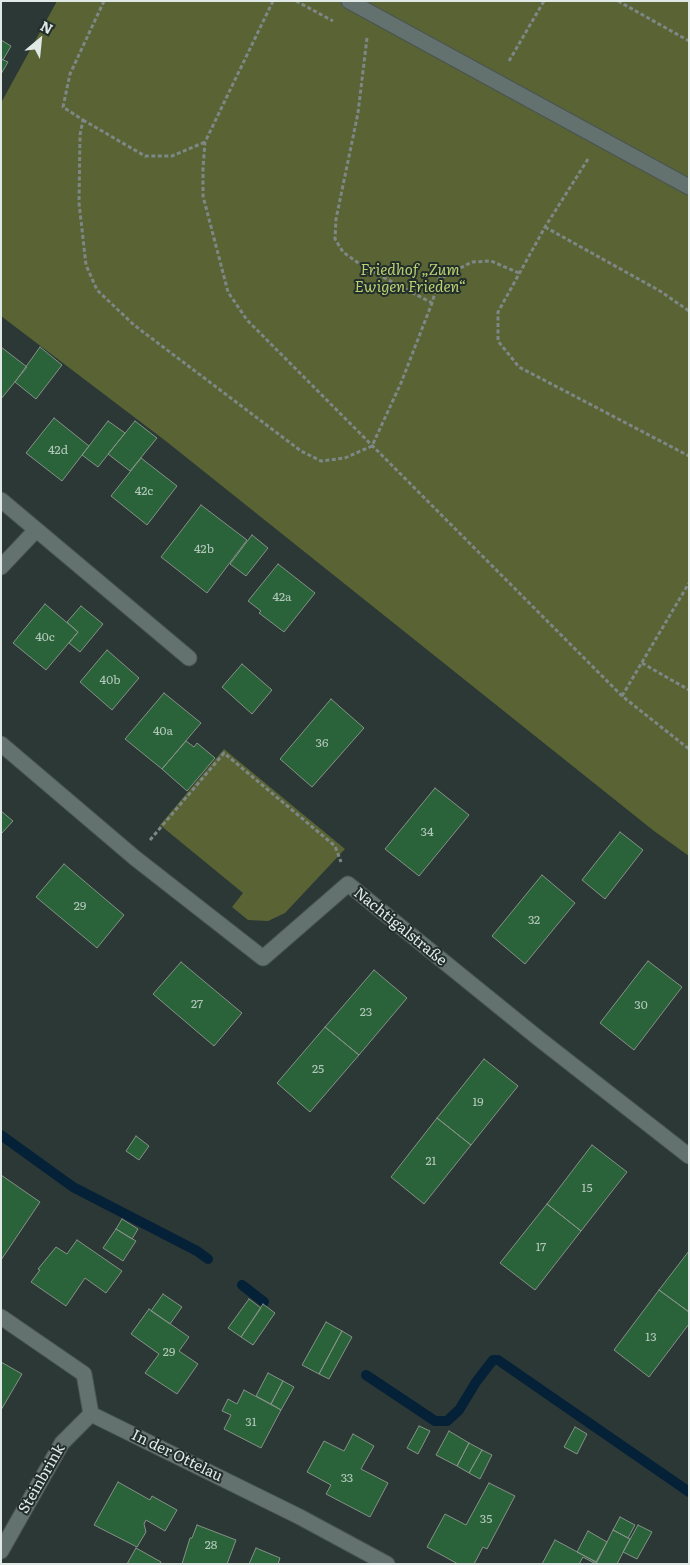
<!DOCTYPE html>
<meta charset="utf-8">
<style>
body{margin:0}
#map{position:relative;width:690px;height:1565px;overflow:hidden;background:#2b3836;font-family:Literata,serif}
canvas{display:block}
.frame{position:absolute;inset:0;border:2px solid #e1e9e7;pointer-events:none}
.north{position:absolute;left:15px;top:15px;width:50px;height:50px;-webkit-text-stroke:4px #212e2c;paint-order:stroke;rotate:28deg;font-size:14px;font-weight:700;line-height:20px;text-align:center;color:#e1e9e7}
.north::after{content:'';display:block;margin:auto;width:18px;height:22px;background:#e1e9e7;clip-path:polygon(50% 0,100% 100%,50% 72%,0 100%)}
</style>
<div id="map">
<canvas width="690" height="1565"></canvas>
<div class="frame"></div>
<div class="north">N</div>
</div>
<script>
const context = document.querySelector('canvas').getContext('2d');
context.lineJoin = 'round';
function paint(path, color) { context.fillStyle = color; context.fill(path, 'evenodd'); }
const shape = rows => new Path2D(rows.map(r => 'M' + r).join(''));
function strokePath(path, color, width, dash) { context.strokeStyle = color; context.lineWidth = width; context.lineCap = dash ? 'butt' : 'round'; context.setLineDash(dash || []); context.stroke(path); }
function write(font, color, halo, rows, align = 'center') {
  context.font = font + ' Literata,serif'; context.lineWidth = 4; context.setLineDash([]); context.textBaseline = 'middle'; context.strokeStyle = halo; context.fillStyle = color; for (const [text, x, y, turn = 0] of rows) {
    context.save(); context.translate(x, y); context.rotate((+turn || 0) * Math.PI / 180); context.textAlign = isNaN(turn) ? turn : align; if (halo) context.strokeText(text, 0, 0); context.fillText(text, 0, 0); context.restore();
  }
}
const green = shape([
 [57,1,689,1,689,856,654,831,167,442,1,316,1,103],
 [224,749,345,849,285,913,268,921,248,920,232,907,243,893,160,825]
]);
const stream = shape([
 [1,1135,73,1187,197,1251,208,1259],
 [242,1285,264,1302],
 [366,1375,435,1421,447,1421,459,1410,476,1382,493,1360,498,1360,689,1492]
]);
const building = shape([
 [1,40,11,46,3,60,1,59,1,40],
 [1,59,8,62,1,74,1,59],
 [1,347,27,367,1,399,1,347],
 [40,347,62,365,36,399,15,382,40,347],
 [54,418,89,446,62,481,26,453,54,418],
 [108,421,125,433,98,467,82,455,108,421],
 [135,421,157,438,130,471,108,454,135,421],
 [141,458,177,486,147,525,111,496,141,458],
 [201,505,247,540,207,593,161,557,201,505],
 [252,535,268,548,246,576,230,564,252,535],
 [278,564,315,593,284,632,259,613,261,611,248,601,278,564],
 [45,604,78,632,46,670,13,643,45,604],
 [81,606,103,624,80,652,69,643,78,632,67,622,81,606],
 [107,650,139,678,112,710,80,682,107,650],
 [242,664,272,690,252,714,222,687,242,664],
 [164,693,201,723,162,769,125,739,164,693],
 [331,699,364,728,312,787,280,759,331,699],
 [186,741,194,747,197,743,215,758,187,791,162,769,186,741],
 [435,788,469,815,419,876,385,849,435,788],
 [1,811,13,821,1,834,1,811],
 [620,832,643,850,605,899,582,880,620,832],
 [64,864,124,915,97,948,36,897,64,864],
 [542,875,575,903,525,964,492,936,542,875],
 [648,961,682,987,634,1050,600,1023,648,961],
 [181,962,242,1013,214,1046,153,994,181,962],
 [374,970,407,998,359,1055,325,1027,374,970],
 [325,1027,359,1055,310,1112,277,1083,325,1027],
 [484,1059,518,1086,471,1145,437,1118,484,1059],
 [437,1118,471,1145,424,1204,391,1177,437,1118],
 [136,1136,149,1146,139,1160,126,1151,136,1136],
 [592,1145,627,1172,581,1231,547,1204,592,1145],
 [1,1175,40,1202,1,1260,1,1175],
 [547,1204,581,1231,535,1290,500,1263,547,1204],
 [122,1219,138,1229,132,1239,116,1229,122,1219],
 [116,1229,136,1241,123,1261,103,1248,116,1229],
 [77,1240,122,1271,106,1293,85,1278,66,1306,31,1282,40,1270,38,1269,56,1247,67,1254,77,1240],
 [689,1251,689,1312,659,1290,689,1251],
 [659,1290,689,1312,689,1324,649,1377,614,1350,659,1290],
 [163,1294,182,1307,170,1324,151,1311,163,1294],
 [249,1299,261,1308,241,1337,228,1328,249,1299],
 [263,1304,275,1313,253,1345,241,1337,263,1304],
 [149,1309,189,1337,179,1351,198,1364,177,1394,145,1373,159,1354,131,1334,149,1309],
 [326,1322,342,1331,319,1374,302,1365,326,1322],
 [342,1331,352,1337,329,1379,319,1374,342,1331],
 [1,1362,22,1374,1,1410,1,1362],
 [268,1373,283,1381,271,1404,256,1396,268,1373],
 [283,1381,294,1387,281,1410,271,1404,283,1381],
 [244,1390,281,1410,261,1448,224,1429,231,1415,222,1411,228,1399,237,1404,244,1390],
 [419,1426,430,1431,418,1454,407,1448,419,1426],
 [575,1427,587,1434,577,1454,564,1447,575,1427],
 [449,1431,469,1443,457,1466,436,1455,449,1431],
 [353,1434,374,1446,361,1469,388,1483,370,1517,326,1494,331,1485,307,1472,324,1441,344,1451,353,1434],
 [469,1443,482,1450,469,1473,457,1466,469,1443],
 [482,1450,492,1455,480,1479,469,1473,482,1450],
 [118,1482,150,1500,152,1496,177,1510,165,1531,146,1520,144,1524,146,1532,137,1547,94,1525,118,1482],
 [489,1483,515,1496,487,1549,483,1547,474,1564,458,1564,427,1547,445,1514,466,1525,489,1483],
 [620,1517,635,1525,628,1538,613,1530,620,1517],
 [197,1525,236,1540,227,1564,182,1564,190,1538,192,1538,197,1525],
 [638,1525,652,1532,637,1559,623,1552,638,1525],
 [613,1530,630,1539,617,1564,596,1564,613,1530],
 [588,1531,607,1542,596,1562,577,1552,588,1531],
 [555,1540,596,1562,596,1564,583,1557,579,1564,542,1564,555,1540],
 [136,1548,161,1562,160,1564,127,1564,136,1548],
 [256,1548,280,1558,278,1564,249,1564,256,1548]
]);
const path = shape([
 [104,1,70,74,63,107,83,120,80,135,79,203,86,265,97,290,134,325,301,451,321,461,345,458,372,446,401,383,432,303,439,279,472,262,491,261,519,273],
 [273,1,205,142,203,168,203,196,228,292,247,320,622,696,689,749],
 [296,1,333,21],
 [618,1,689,41],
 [367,38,358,113,336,219,335,239,343,252,364,267,432,303],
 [509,61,544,1],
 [83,120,145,156,172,156,205,142],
 [588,159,545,227,498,312,498,341,519,367,689,456],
 [545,227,660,291,689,311],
 [642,663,689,690],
 [622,696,689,583],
 [150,840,224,753,335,846,341,862]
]);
const service = shape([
 [349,1,689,187],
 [1,500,189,658],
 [1,567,36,530]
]);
const minor = shape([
 [1,744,135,858,263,958,348,884,538,1038,689,1156],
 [1,1317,84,1374,91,1414],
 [91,1414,300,1517,387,1564],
 [1,1551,62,1443,91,1414]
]);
const numberNames = [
 ["42d",58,450],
 ["42c",144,491],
 ["42b",204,549],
 ["42a",282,597],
 ["40c",45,637],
 ["40b",110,680],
 ["40a",163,731],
 ["36",322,743],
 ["34",427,832],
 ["29",80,906],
 ["32",534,920],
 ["27",197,1004],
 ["30",641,1005],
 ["23",366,1012],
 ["25",318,1069],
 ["19",478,1102],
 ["21",431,1161],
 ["15",587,1188],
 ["17",541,1247],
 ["13",651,1337],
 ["29",169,1352],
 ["31",251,1422],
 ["33",347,1478],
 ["35",486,1519],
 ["28",211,1545]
];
const parkNames = [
 ["Friedhof „Zum",410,271],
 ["Ewigen Frieden“",410,288]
];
const streetNames = [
 ["Nachtigalstraße",400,927,39],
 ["In der Ottelau",177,1456,26],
 ["Steinbrink",42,1479,-60]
];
paint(green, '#5a6334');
strokePath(stream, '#042137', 10);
paint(building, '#2a6339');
strokePath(building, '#869188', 1);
strokePath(service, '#495452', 17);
strokePath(minor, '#495452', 17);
strokePath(path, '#7d8886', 3, [4, 2.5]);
strokePath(service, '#64726f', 15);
strokePath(minor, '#64726f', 15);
write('12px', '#b3c8bc', null, numberNames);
write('italic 15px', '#bccf71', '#212e2c', parkNames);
write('15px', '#e1e9e7', '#212e2c', streetNames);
</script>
